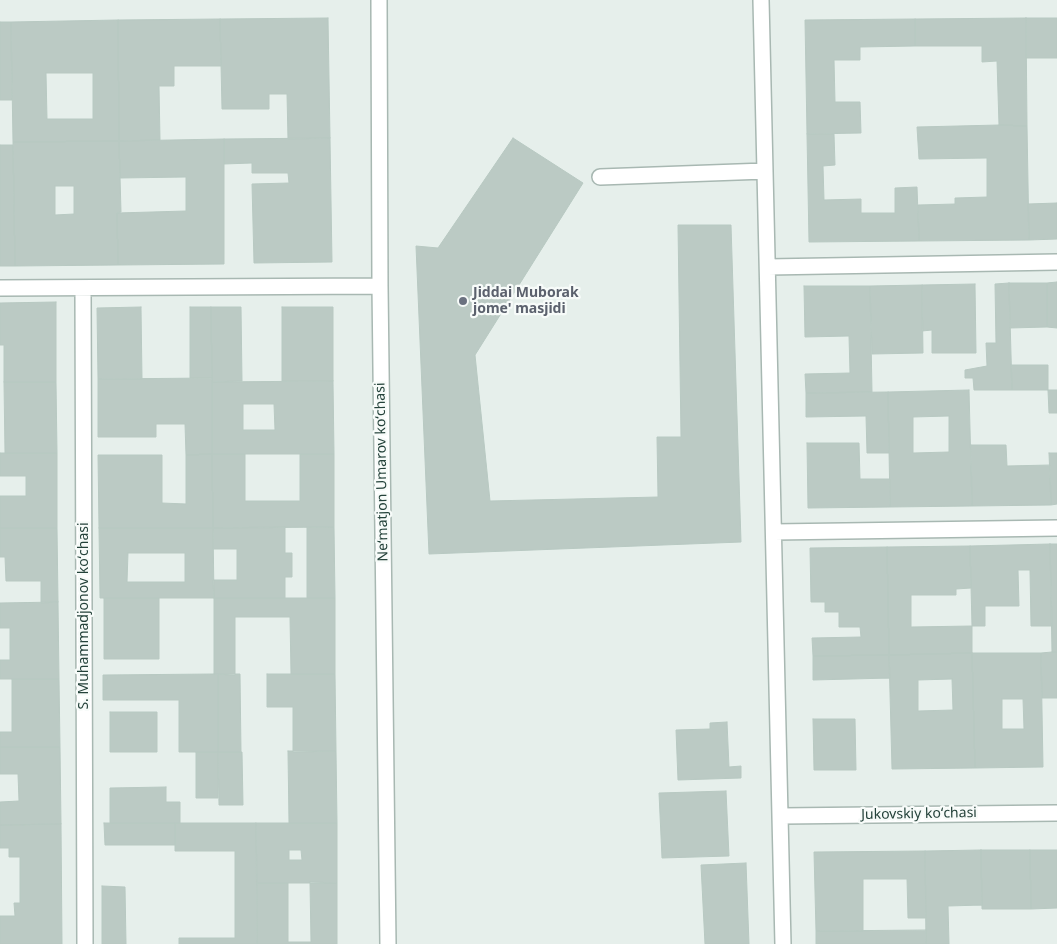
<!DOCTYPE html>
<meta charset="utf-8">
<style>
body{margin:0}
canvas{display:block;background:#e6efeb}
</style>
<canvas width="1057" height="944"></canvas>
<script>
const context = document.querySelector('canvas').getContext('2d');
context.lineJoin = 'round';
function paint(path, color) { context.fillStyle = color; context.fill(path, 'evenodd'); }
const shape = rows => new Path2D(rows.map(r => 'M' + r).join(''));
function strokePath(path, color, width, dash) { context.strokeStyle = color; context.lineWidth = width; context.lineCap = dash ? 'butt' : 'round'; context.setLineDash(dash || []); context.stroke(path); }
function write(font, color, halo, rows, align = 'center') {
  context.font = font + ' "Noto Sans",sans-serif'; context.lineWidth = 4.5; context.setLineDash([]); context.textBaseline = 'middle'; context.strokeStyle = halo; context.fillStyle = color; for (const [text, x, y, turn = 0] of rows) {
    context.save(); context.translate(x, y); context.rotate((+turn || 0) * Math.PI / 180); context.textAlign = isNaN(turn) ? turn : align; if (halo) context.strokeText(text, 0, 0); context.fillText(text, 0, 0); context.restore();
  }
}
const building = shape([
 [328,18,330,138,288,139,287,94,269,94,269,109,222,109,220,19,328,18],
 [1026,18,1027,126,999,125,997,61,982,62,982,46,915,46,915,19,1026,18],
 [1026,18,1057,18,1057,58,1026,58,1026,18],
 [220,19,221,66,174,66,174,86,159,86,160,140,119,141,118,20,220,19],
 [915,19,915,46,860,47,860,60,834,60,835,102,860,102,861,133,807,134,805,20,915,19],
 [118,20,119,141,13,142,11,22,118,20],
 [46,73,93,73,93,119,47,119,46,73],
 [0,22,11,22,12,100,0,100,0,22],
 [999,125,1027,126,1029,240,919,241,918,205,955,204,955,198,987,197,987,158,919,159,917,127,999,125],
 [807,134,834,134,835,165,823,166,824,200,861,199,861,213,895,213,895,188,917,187,919,241,809,242,807,134],
 [330,138,332,262,254,263,252,184,289,183,288,173,252,173,252,163,224,164,224,139,330,138],
 [513,138,583,183,475,355,490,501,658,497,657,437,681,437,678,225,731,225,741,542,429,554,416,246,438,248,513,138],
 [224,139,224,264,118,265,117,213,186,211,186,177,120,178,119,141,224,139],
 [119,141,121,212,117,213,118,265,15,266,13,142,119,141],
 [55,186,74,186,74,214,55,215,55,186],
 [0,145,13,145,15,266,0,266,0,145],
 [1057,203,1057,239,1029,240,1028,204,1057,203],
 [1057,282,1057,328,1047,327,1047,283,1057,282],
 [1009,283,1047,283,1047,327,1010,328,1009,283],
 [1009,283,1012,390,974,390,973,378,965,378,965,370,987,366,986,343,996,343,995,284,1009,283],
 [975,284,976,353,932,353,932,330,922,331,922,285,975,284],
 [922,285,923,353,872,354,870,286,922,285],
 [804,286,870,286,872,392,806,393,805,374,850,373,849,336,805,337,804,286],
 [56,302,56,382,4,382,4,345,0,345,0,303,56,302],
 [141,307,142,379,98,379,97,308,141,307],
 [190,307,211,307,212,378,190,378,190,307],
 [211,307,241,307,242,381,212,382,211,307],
 [282,307,333,307,333,381,282,381,282,307],
 [1011,365,1048,365,1048,390,1012,390,1011,365],
 [212,378,212,454,186,455,185,424,156,424,156,437,98,437,98,379,212,378],
 [333,381,334,454,212,454,212,382,333,381],
 [243,404,274,404,275,430,243,430,243,404],
 [4,382,56,382,57,453,5,453,4,382],
 [969,390,972,506,890,507,888,392,969,390],
 [949,416,949,452,913,453,913,417,949,416],
 [1048,390,1057,390,1057,413,1049,413,1048,390],
 [888,392,889,453,867,453,866,416,806,417,806,393,888,392],
 [807,443,859,443,860,479,890,479,890,507,808,508,807,443],
 [971,445,1006,445,1007,466,1050,465,1051,505,972,506,971,445],
 [0,453,57,453,57,528,0,528,0,496,26,496,26,476,0,476,0,453],
 [1049,453,1057,453,1057,504,1051,505,1049,453],
 [212,454,213,528,99,528,98,455,162,455,162,503,186,504,186,455,212,454],
 [212,454,245,454,245,501,300,501,300,454,334,454,334,527,213,528,212,454],
 [285,527,285,553,292,553,292,577,285,577,285,598,214,598,213,580,237,580,237,549,213,549,213,528,285,527],
 [307,527,334,527,335,598,307,598,307,527],
 [0,528,57,528,58,602,41,603,41,581,6,581,5,557,0,557,0,528],
 [99,528,213,528,214,598,100,598,99,528],
 [128,553,185,553,185,582,127,582,128,553],
 [1050,544,1052,626,1031,626,1030,570,1018,570,1019,606,985,606,985,626,972,626,970,546,1050,544],
 [1050,544,1057,544,1057,652,1052,652,1050,544],
 [970,546,971,588,956,589,956,595,911,595,911,627,972,626,972,653,889,655,887,547,970,546],
 [887,547,889,655,813,656,812,638,861,637,860,627,839,627,839,612,825,612,825,602,811,602,810,548,887,547],
 [104,598,159,598,159,659,104,659,104,598],
 [214,598,335,598,335,674,291,674,290,617,235,617,235,675,214,674,214,598],
 [58,602,59,679,0,679,0,660,10,660,10,628,0,628,0,603,58,602],
 [1052,652,1057,652,1057,698,1042,698,1041,653,1052,652],
 [972,653,1041,653,1043,767,975,768,972,653],
 [1002,699,1023,699,1024,729,1002,729,1002,699],
 [972,653,975,768,892,769,889,655,972,653],
 [952,679,953,710,918,711,918,680,952,679],
 [889,655,890,678,813,680,813,656,889,655],
 [214,674,218,674,218,752,179,752,179,700,103,700,103,675,214,674],
 [218,674,240,674,241,752,218,752,218,674],
 [267,674,335,674,336,751,293,752,293,707,267,707,267,674],
 [12,679,59,679,60,747,0,747,0,732,12,732,12,679],
 [110,712,157,712,157,752,110,752,110,712],
 [813,719,855,719,856,770,814,770,813,719],
 [727,722,729,767,741,766,741,778,678,780,676,730,710,729,710,723,727,722],
 [0,747,60,747,61,824,0,825,0,802,19,801,18,774,0,774,0,747],
 [288,751,336,751,337,823,289,823,288,751],
 [196,752,218,752,218,798,196,798,196,752],
 [218,752,242,752,243,805,219,805,218,752],
 [166,787,166,802,180,802,180,823,110,823,110,788,166,787],
 [726,791,729,856,662,858,659,793,726,791],
 [104,823,175,823,175,845,105,845,104,823],
 [175,823,256,823,257,944,179,944,179,938,235,938,235,851,175,851,175,823],
 [256,823,337,823,337,883,257,883,256,823],
 [289,850,301,850,302,860,289,860,289,850],
 [61,824,62,944,0,944,0,916,15,916,14,903,20,903,20,857,9,857,9,848,0,848,0,825,61,824],
 [981,850,1030,850,1031,909,982,909,981,850],
 [981,850,982,905,948,906,949,944,926,944,925,851,981,850],
 [1030,850,1057,850,1057,908,1031,909,1030,850],
 [925,851,926,918,908,918,907,879,863,879,863,931,816,931,814,852,925,851],
 [746,863,749,944,705,944,701,865,746,863],
 [310,882,337,883,337,944,257,944,257,883,288,883,288,942,311,942,310,882],
 [102,886,125,887,126,944,102,944,102,886],
 [926,930,926,944,816,944,816,931,926,930]
]);
const minor = shape([
 [379,0,380,286,388,944],
 [761,0,783,944],
 [600,177,765,171],
 [768,267,1057,262],
 [0,288,380,286],
 [83,288,85,944],
 [774,532,1057,528],
 [782,816,1057,813]
]);
const markers = [
 [463,301,5,"#6b7280"]
];
const worshipNames = [
 ["Jiddai Muborak",473,293],
 ["jome' masjidi",473,309]
];
const streetNames = [
 ["Neʻmatjon Umarov koʻchasi",382,472,-91],
 ["S. Muhammadjonov koʻchasi",84,616,-90],
 ["Jukovskiy koʻchasi",919,814,-1]
];
paint(building, '#bbcac4');
strokePath(building, '#b8c9c2', 1);
strokePath(minor, '#a8b8b2', 18);
strokePath(minor, '#fff', 15);
for (const [x, y, r, color] of markers) { const dot = new Path2D(); dot.arc(x, y, r, 0, 2 * Math.PI); context.fillStyle = color; context.fill(dot); strokePath(dot, '#f7fbf9', 2); }
write('bold 14px', '#5b616d', '#f7fbf9', worshipNames, 'left');
write('14px', '#24423a', '#f7fbf9', streetNames);
</script>
